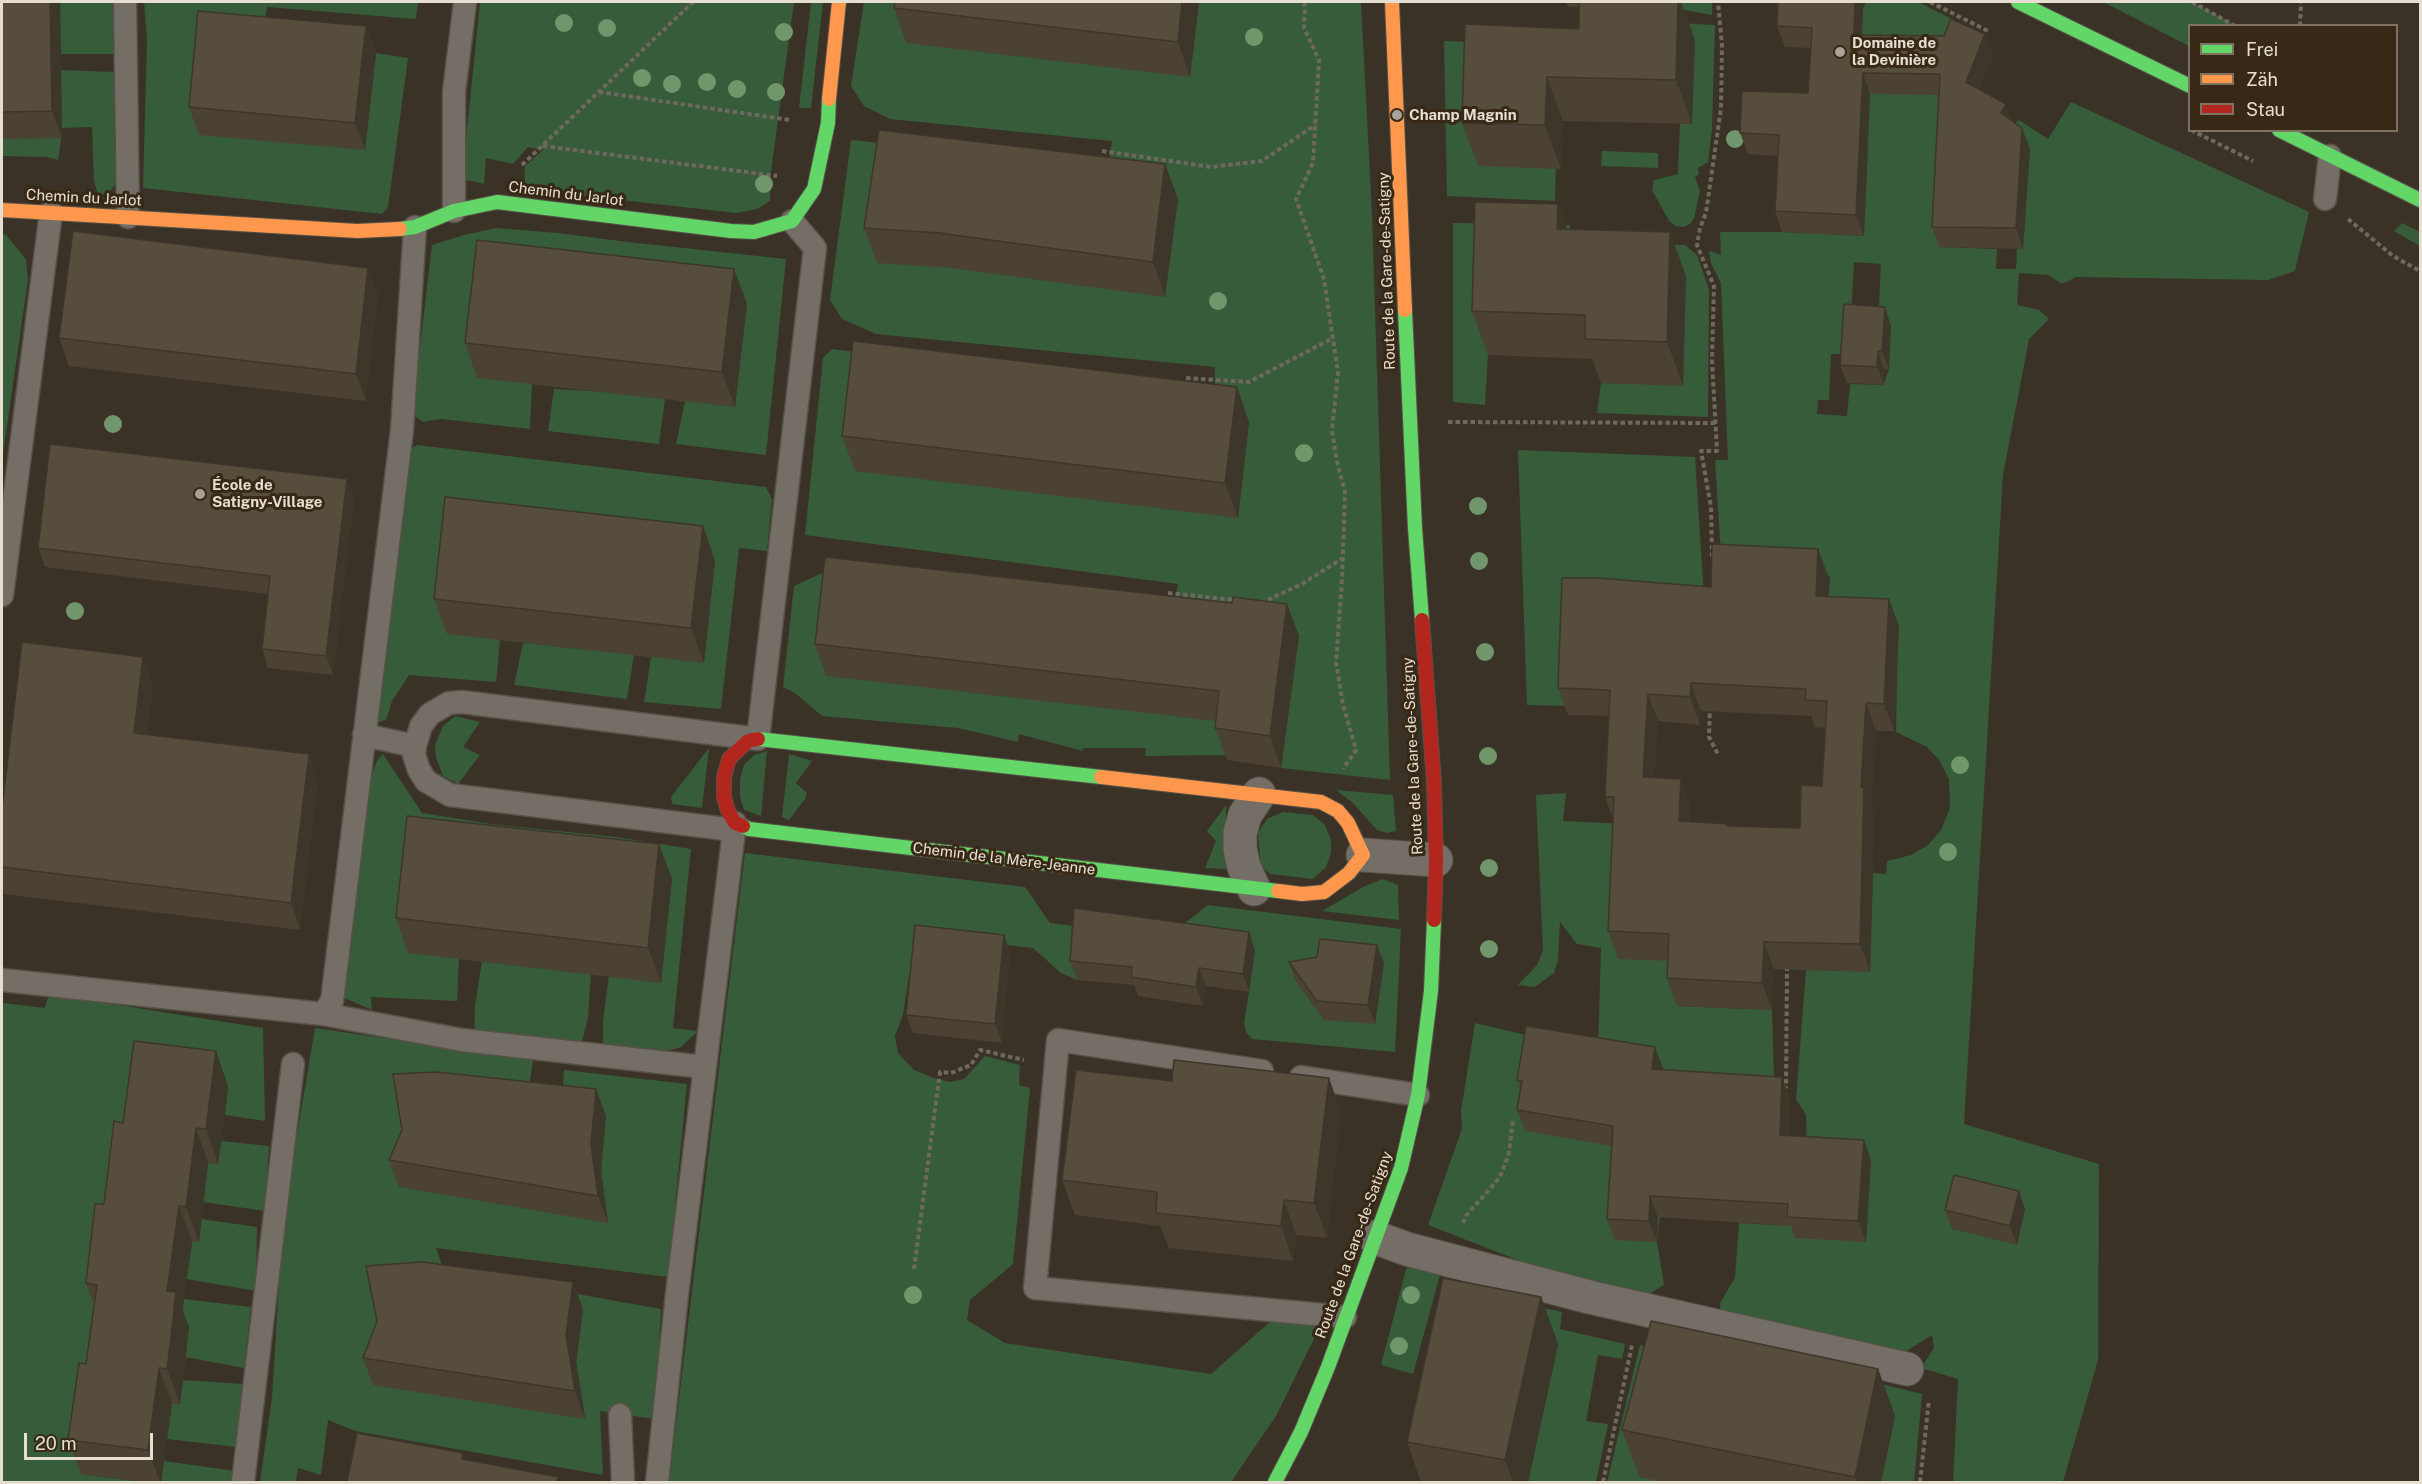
<!DOCTYPE html>
<meta charset="utf-8">
<style>
body{margin:0}
#map{position:relative;width:2422px;height:1484px;overflow:hidden;background:#3a3227;font-family:"Public Sans",sans-serif}
canvas{display:block}
.frame{position:absolute;inset:0;border:3px solid #e7ded2;pointer-events:none}
.legend{position:absolute;left:2188px;top:24px;width:210px;height:108px;box-sizing:border-box;background:#372915;border:2px solid #7d7161;margin:0;padding:8px 10px;list-style:none;font-size:18px;color:#e7ded2}
.legend li{display:flex;align-items:center;gap:12px;height:30px}
.legend b{width:30px;border:2px solid #7d7161}
.scale{position:absolute;left:24px;top:1433px;width:129px;height:27px;box-sizing:border-box;border:3px solid #e7ded2;border-top:0;padding-left:8px;font-size:18px;line-height:21px;white-space:nowrap;color:#e7ded2;-webkit-text-stroke:4px #372915;paint-order:stroke}
</style>
<div id="map">
<canvas width="2422" height="1484"></canvas>
<div class="frame"></div>
<ul class="legend">
<li><b style="height:8px;background:#63d668"></b>Frei</li>
<li><b style="height:8px;background:#ff974d"></b>Zäh</li>
<li><b style="height:8px;background:#b3261e"></b>Stau</li>
</ul>
<div class="scale">20 m</div>
</div>
<script>
const context = document.querySelector('canvas').getContext('2d');
context.lineJoin = 'round';
function paint(path, color) { context.fillStyle = color; context.fill(path, 'evenodd'); }
const shape = rows => new Path2D(rows.map(r => 'M' + r).join(''));
function strokePath(path, color, width, dash) { context.strokeStyle = color; context.lineWidth = width; context.lineCap = dash ? 'butt' : 'round'; context.setLineDash(dash || []); context.stroke(path); }
function write(font, color, halo, rows, align = 'center') {
  context.font = font + ' "Public Sans",sans-serif'; context.lineWidth = 6; context.setLineDash([]); context.textBaseline = 'middle'; context.strokeStyle = halo; context.fillStyle = color; for (const [text, x, y, turn = 0] of rows) {
    context.save(); context.translate(x, y); context.rotate((+turn || 0) * Math.PI / 180); context.textAlign = isNaN(turn) ? turn : align; if (halo) context.strokeText(text, 0, 0); context.fillText(text, 0, 0); context.restore();
  }
}
const green = shape([
 [60,2,115,2,116,54,61,54],
 [144,2,418,2,416,19,267,7,262,43,199,134,304,144,365,147,376,53,408,58,388,207,382,214,143,188,147,39],
 [480,2,794,2,770,179,770,201,757,209,736,213,524,189,525,166,543,150,528,147,513,164,486,158,484,184,462,179],
 [811,2,823,2,811,108,799,108],
 [864,2,1361,2,1372,214,1390,780,1281,768,1298,636,1227,755,1145,756,1146,748,1083,748,1083,751,1019,734,1018,742,958,728,822,716,795,693,783,687,794,586,835,567,1173,610,1178,584,805,535,823,358,832,349,1214,400,1215,367,876,334,842,319,830,300,851,140,1108,167,1112,141,890,119,864,106,851,86],
 [1679,2,1712,2,1712,15,1678,9],
 [1866,2,1918,2,1966,26,1959,40,1861,56,1863,9],
 [2103,2,2192,2,2235,25,2190,26,2189,46],
 [1660,22,1715,25,1712,129,1708,162,1698,168,1699,174,1695,177,1700,191,1694,218,1690,224,1684,227,1676,226,1669,221,1652,190,1654,180,1678,174,1680,124,1692,124],
 [1444,41,1559,44,1555,201,1447,196],
 [61,70,114,72,115,185,108,194,98,195,94,181,92,127,62,128],
 [1938,91,1945,133,1939,247,1997,249,1996,269,2016,269,2019,213,2013,125,2019,120,2048,139,2071,102,2309,212,2295,271,2268,280,2076,277,2062,284,2048,275,2019,273,2017,305,2039,310,2049,319,2029,339,2003,475,1964,1124,2099,1164,2098,1360,2063,1482,1953,1482,1958,1379,1921,1368,1934,1348,1932,1335,1897,1357,1721,1316,1720,1303,1735,1278,1739,1223,1796,1226,1807,1158,1806,1115,1796,1099,1806,970,1870,971,1873,873,1886,874,1887,861,1911,855,1928,845,1941,830,1950,808,1949,779,1939,760,1927,747,1896,732,1898,626,1826,623,1830,576,1722,571,1715,460,1728,460,1721,283,1711,263,1709,251,1721,255,1720,232,1782,232,1863,236,1868,148,1859,93],
 [1854,262,1881,264,1878,325,1889,370,1883,385,1850,384,1847,416,1817,414,1818,400,1829,400,1831,354,1849,354],
 [62,134,58,160,47,157,2,156,2,138],
 [1602,151,1658,153,1658,168,1601,166],
 [1453,223,1570,225,1570,248,1488,355,1485,405,1453,402],
 [2402,223,2420,232,2420,246,2394,231],
 [496,228,558,233,628,242,786,259,766,455,676,444,685,401,532,384,530,429,441,419,423,422,412,414,432,245,464,235],
 [2,234,6,235,26,259,28,279,2,461],
 [1605,243,1685,245,1697,255,1709,289,1708,417,1597,413,1601,383,1683,385],
 [554,389,608,392,665,399,659,444,548,431],
 [417,445,766,487,772,499,767,551,739,548,721,709,644,702,651,657,447,634,500,640,496,682,409,675,392,701,386,720,374,723,407,451],
 [1518,450,1695,457,1705,613,1568,706,1527,705],
 [523,643,634,655,627,699,514,685],
 [455,716,480,722,463,747,480,755,458,784,443,776,436,758,435,745,443,726],
 [709,748,702,808,672,804,671,797],
 [767,751,761,816,744,810,740,797,740,779,744,765,754,755],
 [383,754,422,813,491,824,616,837,691,849,673,1028,698,1031,681,1047,657,1054,603,1050,603,1021,609,975,459,959,457,1001,371,997,372,1010,340,996,361,804,377,761],
 [789,754,812,761,796,783,807,793,805,799,789,820,782,817],
 [1336,790,1393,795,1396,831,1387,833,1377,830,1353,803],
 [1566,793,1563,821,1624,824,1679,961,1677,1006,1772,1010,1774,1078,1667,1152,1657,1242,1664,1285,1647,1295,1533,1266,1428,1225,1462,1129,1461,1111,1475,1023,1598,1052,1601,948,1577,944,1560,922,1558,960,1554,973,1535,987,1518,985,1537,965,1543,950,1536,795],
 [1226,805,1227,869,1205,868,1216,841,1207,831],
 [1283,812,1313,815,1325,825,1331,840,1331,853,1326,867,1313,879,1270,874,1261,866,1258,833,1267,819],
 [745,853,1025,887,1050,923,1081,927,1077,980,1061,973,1033,948,915,935,903,1015,895,1036,898,1053,914,1070,933,1078,950,1082,964,1079,985,1056,1020,1065,1019,1085,1030,1088,1013,1264,970,1300,967,1320,1005,1343,1211,1374,1279,1314,1301,1317,1319,1329,1276,1416,1231,1482,669,1482],
 [1383,879,1398,885,1399,920,1322,911,1365,886],
 [1208,905,1401,929,1395,1052,1252,1039,1246,1032,1244,1023,1249,992,1171,934],
 [482,961,591,973,588,1018,580,1048,474,1036,475,1006],
 [49,994,263,1028,265,1121,225,1115,228,1087,81,1474,145,1482,2,1482,2,1003,45,1008],
 [315,1028,533,1060,526,1108,607,1223,601,1171,561,1111,564,1070,687,1084,668,1277,436,1248,444,1270,585,1418,576,1362,583,1309,516,1283,661,1309,655,1419,600,1411,603,1475,355,1431,328,1420,321,1475,298,1468,296,1482,260,1482,272,1398,283,1218],
 [221,1141,269,1146,265,1211,203,1202,208,1163,218,1164],
 [201,1219,257,1227,256,1291,187,1279,192,1241],
 [1407,1266,1440,1275,1413,1374,1381,1365],
 [1445,1286,1562,1312,1560,1329,1625,1344,1622,1359,1598,1355,1586,1421,1608,1424,1596,1482,1528,1482,1558,1345],
 [184,1299,251,1307,244,1368,185,1357,187,1327,181,1326],
 [1640,1345,1657,1352,1665,1482,1607,1482],
 [1844,1375,1922,1394,1914,1482,1881,1482,1895,1416],
 [183,1380,243,1384,236,1447,167,1439,172,1403,179,1404],
 [164,1461,235,1471,233,1482,161,1482]
]);
const path = shape([
 [1305,2,1304,28,1319,60,1313,163,1296,199,1324,279,1338,373,1332,430,1337,462,1345,492,1342,580,1336,662,1343,705,1356,750,1343,769],
 [1930,2,1990,32],
 [2192,2,2235,26],
 [2300,26,2301,2],
 [599,92,790,120],
 [2191,130,2253,161],
 [543,146,777,176],
 [1102,151,1211,167,1262,161,1315,125],
 [522,165,693,2],
 [2348,219,2393,256,2420,271],
 [1186,378,1249,382,1333,338],
 [1448,422,1715,423],
 [1712,557,1711,507,1701,451,1717,451,1712,360,1714,286,1697,245,1700,228,1706,213,1721,108,1722,45,1718,2],
 [1168,593,1235,600],
 [1261,603,1302,584,1343,558],
 [1710,706,1709,737,1718,754],
 [1782,1087,1786,1087,1787,966],
 [1463,1223,1466,1216,1500,1177,1509,1153,1513,1119],
 [914,1269,940,1072,951,1073,971,1065,980,1050,1024,1060],
 [1603,1482,1632,1345],
 [1920,1482,1929,1400]
]);
const lane = shape([
 [125,2,128,217],
 [2325,199,2330,156],
 [454,211,454,92,465,2],
 [2,595,51,212],
 [364,735,415,746],
 [734,830,450,795,426,781,419,770,414,755,415,746,421,726,430,714,449,703,462,702,758,739,815,248,792,221],
 [2,980,323,1014,462,1040,704,1067],
 [323,1014,332,1001,402,430,415,227],
 [1262,1071,1058,1040,1035,1288,1345,1317],
 [1301,1077,1418,1095],
 [620,1415,623,1482],
 [243,1482,293,1064],
 [657,1482,677,1294,735,823]
]);
const street = shape([
 [1363,855,1436,860],
 [1254,889,1244,867,1240,849,1240,833,1245,815,1259,794],
 [1374,1237,1407,1249,1589,1297,1907,1369]
]);
const fast = shape([
 [2018,2,2190,86],
 [2279,130,2420,200],
 [400,229,415,227,454,211,497,202,731,231,754,232,792,221,814,189,828,123,829,99],
 [1405,310,1415,528,1422,620],
 [758,739,1101,777],
 [743,826,749,829,1278,891],
 [1275,1482,1301,1432,1328,1367,1401,1168,1418,1095,1431,991,1434,920]
]);
const slow = shape([
 [1392,2,1405,310],
 [829,99,839,2],
 [2,210,357,231,400,229],
 [1101,777,1321,802,1338,811,1348,823,1363,855,1349,873,1324,892,1302,894,1278,891]
]);
const jam = shape([
 [1422,620,1434,782,1436,860,1434,920],
 [743,826,735,823,728,811,724,797,724,777,729,759,748,741,758,739]
]);
const trees = [
 [564,23],
 [607,28],
 [784,32],
 [1254,37],
 [642,78],
 [707,82],
 [672,84],
 [737,89],
 [776,92],
 [1735,139],
 [764,184],
 [1218,301],
 [113,424],
 [1304,453],
 [1478,506],
 [1479,561],
 [75,611],
 [1485,652],
 [1488,756],
 [1960,765],
 [1948,852],
 [1489,868],
 [1489,949],
 [913,1295],
 [1411,1295],
 [1399,1346]
];
const wall = shape([
 [2,2,59,2,62,138,2,139],
 [895,2,1199,2,1190,77,906,43,894,8],
 [1566,2,1681,2,1695,40,1692,124,1563,121,1561,169,1478,166,1462,123,1579,29,1579,7,1568,7],
 [1863,9,1862,36,1993,55,1979,89,2011,120,2022,128,2030,149,2023,249,1939,247,1932,227,1939,95,1870,94,1864,236,1782,232,1775,211,1778,156,1748,154,1740,133,1808,93,1811,48,1785,47,1777,26],
 [366,26,376,53,365,150,199,135,189,107],
 [1165,164,1178,199,1165,297,951,268,877,263,864,228],
 [1558,204,1567,229,1686,276,1683,386,1601,383,1592,359,1488,355,1472,311],
 [368,268,378,295,366,401,69,366,59,338],
 [747,304,735,407,477,378,465,343],
 [1891,326,1889,370,1884,369,1884,385,1847,383,1840,365],
 [1249,422,1238,518,855,471,842,436],
 [347,479,354,497,333,675,268,668,262,649,268,594,45,567,38,548],
 [703,526,715,561,704,663,447,634,434,599],
 [1818,549,1828,576,1827,596,1899,626,1894,731,1876,731,1871,807,1874,815,1870,972,1774,969,1772,1010,1677,1006,1667,978,1668,961,1618,959,1608,931,1613,819,1605,797,1609,716,1568,715,1558,688,1711,587],
 [1701,711,1811,716,1815,727,1825,728,1822,786,1800,828,1728,826,1690,822,1690,806,1681,779,1654,778,1658,721,1700,725],
 [1232,603,1299,636,1281,768,1227,760,1215,728,1216,721,826,676,815,644],
 [143,657,153,684,147,735,309,754,318,782,300,930,4,894,2,886,2,808],
 [659,844,672,879,661,983,408,953,396,918],
 [1004,935,1010,953,1002,1043,913,1033,906,1015],
 [1255,951,1249,992,1206,986,1203,1006,1138,996,1134,985,1077,980,1070,961],
 [1289,962,1384,963,1375,1024,1324,1020,1295,980],
 [1655,1047,1663,1070,1790,1098,1789,1135,1864,1140,1871,1161,1866,1242,1795,1238,1791,1226,1658,1217,1657,1242,1615,1240,1607,1219,1612,1146,1525,1131,1517,1110,1520,1090,1517,1080],
 [1329,1078,1341,1113,1327,1238,1296,1235,1293,1261,1169,1248,1160,1226,1075,1215,1062,1180,1172,1081],
 [228,1086,218,1164,208,1163,199,1242,192,1241,182,1309,189,1327,183,1380,180,1404,172,1403,161,1482,145,1482,81,1474,68,1440,86,1364,94,1304,86,1283,123,1123],
 [596,1089,606,1116,601,1171,608,1223,399,1187,389,1160],
 [2025,1209,2017,1245,1952,1229,1945,1210],
 [573,1282,583,1309,576,1362,585,1419,373,1385,363,1358],
 [1541,1297,1558,1344,1528,1482,1421,1482,1407,1442],
 [1878,1369,1895,1416,1881,1482,1665,1482,1639,1477,1622,1430]
]);
const shadedWall = shape([
 [50,2,59,2,62,138,52,111],
 [1182,2,1199,2,1190,77,1178,42],
 [1664,2,1681,2,1695,40,1692,124,1676,80],
 [1855,2,1861,2,1863,9,1861,56,1854,35],
 [366,26,376,53,365,150,355,123],
 [1985,34,1993,55,1974,103,1966,82],
 [1863,73,1870,94,1864,236,1856,215],
 [1547,77,1563,121,1561,169,1545,125],
 [2006,104,2013,125,2001,113],
 [2022,128,2030,149,2023,249,2016,228],
 [1165,164,1178,199,1165,297,1153,262],
 [1558,204,1574,248,1557,229],
 [1670,232,1686,276,1683,386,1667,342],
 [368,268,378,295,366,401,356,374],
 [734,269,747,304,735,407,722,372],
 [1885,307,1891,326,1889,370,1882,351],
 [1878,351,1884,369,1884,385,1877,367],
 [1237,387,1249,422,1238,518,1225,483],
 [347,479,354,497,333,675,326,656],
 [703,526,715,561,704,663,691,628],
 [1818,549,1828,576,1826,623,1816,596],
 [1889,599,1899,626,1894,731,1884,704],
 [1287,604,1299,636,1281,768,1270,736],
 [143,657,153,684,144,760,134,733],
 [1691,683,1701,711,1700,725,1690,697],
 [1648,694,1658,721,1653,804,1643,777],
 [1866,703,1876,731,1871,807,1874,815,1870,972,1860,944,1861,787],
 [309,754,318,782,300,930,291,903],
 [1681,779,1690,806,1689,848,1679,821],
 [659,844,672,879,661,983,648,948],
 [1249,932,1255,951,1249,992,1243,974],
 [1004,935,1010,953,1002,1043,995,1024],
 [1764,942,1774,969,1772,1010,1762,983],
 [1377,945,1384,963,1375,1024,1368,1005],
 [1199,968,1206,986,1203,1006,1196,987],
 [1655,1047,1663,1068,1660,1090,1652,1069],
 [216,1051,228,1086,218,1164,206,1129],
 [1782,1077,1790,1098,1788,1156,1780,1135],
 [1329,1078,1341,1113,1327,1238,1314,1203],
 [596,1089,606,1116,601,1171,608,1223,598,1196,591,1144],
 [196,1128,208,1163,199,1242,186,1207],
 [1864,1140,1871,1161,1866,1242,1858,1221],
 [2019,1191,2025,1209,2017,1245,2010,1226],
 [1650,1196,1658,1217,1657,1242,1649,1221],
 [1284,1200,1296,1235,1293,1261,1281,1226],
 [179,1206,192,1241,182,1309,189,1327,180,1404,167,1369,167,1291],
 [573,1282,583,1309,576,1362,585,1419,575,1391,566,1335],
 [1541,1297,1558,1344,1528,1482,1513,1482,1505,1460],
 [159,1368,172,1403,161,1482,160,1482,148,1450],
 [1878,1369,1895,1416,1881,1482,1857,1482,1855,1477]
]);
const building = shape([
 [2,2,50,2,52,111,2,112,2,2],
 [895,2,1182,2,1178,42,894,8,895,2],
 [1579,2,1678,2,1676,80,1547,77,1545,125,1462,123,1465,24,1579,29,1579,2],
 [1778,2,1855,2,1854,35,1944,36,1951,19,1985,34,1966,82,2006,104,2001,113,2022,128,2016,228,1932,227,1940,74,1863,73,1856,215,1775,211,1779,135,1740,133,1742,91,1808,93,1812,28,1777,26,1778,2],
 [198,11,366,26,355,123,189,107,198,11],
 [879,130,1165,164,1153,262,939,233,864,228,879,130],
 [1475,202,1558,204,1557,229,1670,232,1667,342,1585,339,1585,315,1472,311,1475,202],
 [73,231,368,268,356,374,59,338,73,231],
 [477,240,734,269,722,372,465,343,477,240],
 [1844,304,1885,307,1882,351,1878,351,1877,367,1840,365,1844,304],
 [853,341,1237,387,1225,483,842,436,853,341],
 [50,444,347,479,326,656,262,649,270,576,38,548,50,444],
 [445,497,703,526,691,628,434,599,445,497],
 [1712,544,1818,549,1816,596,1889,599,1884,704,1866,703,1861,787,1864,788,1860,944,1764,942,1762,983,1667,978,1669,934,1608,931,1614,797,1605,797,1610,690,1558,688,1562,578,1597,578,1711,587,1712,544],
 [1691,683,1806,689,1805,700,1827,701,1822,786,1801,785,1800,828,1727,826,1727,824,1679,821,1681,779,1643,777,1648,694,1690,697,1691,683],
 [825,557,1232,603,1233,597,1287,604,1270,736,1215,728,1219,691,815,644,825,557],
 [22,642,143,657,134,733,309,754,291,903,2,867,2,808,22,642],
 [407,816,659,844,648,948,396,918,407,816],
 [1074,908,1249,932,1243,974,1199,968,1196,987,1131,977,1132,967,1070,961,1074,908],
 [915,925,1004,935,995,1024,906,1015,915,925],
 [1320,939,1377,945,1368,1005,1317,1001,1289,962,1317,957,1320,939],
 [1526,1026,1655,1047,1652,1069,1782,1077,1780,1135,1864,1140,1858,1221,1787,1217,1788,1204,1650,1196,1649,1221,1607,1219,1613,1126,1517,1110,1522,1081,1517,1080,1526,1026],
 [134,1041,216,1051,206,1129,196,1128,186,1207,179,1206,167,1291,176,1292,170,1346,167,1369,159,1368,148,1450,68,1440,79,1363,86,1364,97,1285,86,1283,95,1204,104,1204,114,1121,123,1123,134,1041],
 [1174,1060,1329,1078,1314,1203,1284,1200,1281,1226,1156,1213,1157,1192,1062,1180,1076,1070,1172,1081,1174,1060],
 [437,1072,596,1089,591,1144,598,1196,389,1160,402,1130,393,1074,437,1072],
 [1954,1175,2019,1191,2010,1226,1945,1210,1954,1175],
 [422,1262,573,1282,566,1335,575,1391,363,1358,377,1321,366,1266,422,1262],
 [1443,1278,1541,1297,1505,1460,1407,1442,1443,1278],
 [1651,1321,1878,1369,1855,1477,1622,1430,1651,1321],
 [357,1433,463,1453,462,1459,558,1477,557,1482,347,1482,357,1433]
]);
const markers = [
 [1840,52,6,"#aaa296"],
 [1397,115,6,"#aaa296"],
 [200,494,6,"#aaa296"]
];
const poiNames = [
 ["Domaine de",1852,43],
 ["la Devinière",1852,60],
 ["Champ Magnin",1409,115],
 ["École de",212,485],
 ["Satigny-Village",212,502]
];
const streetNames = [
 ["Chemin du Jarlot",566,194,7],
 ["Chemin du Jarlot",84,198,3],
 ["Route de la Gare-de-Satigny",1387,271,-92],
 ["Route de la Gare-de-Satigny",1413,756,-93],
 ["Chemin de la Mère-Jeanne",1004,859,7],
 ["Route de la Gare-de-Satigny",1354,1245,-70]
];
paint(green, '#375c39');
strokePath(lane, '#575147', 25);
strokePath(street, '#575147', 35);
strokePath(fast, '#575147', 16);
strokePath(slow, '#575147', 16);
strokePath(jam, '#575147', 16);
strokePath(path, '#6e685f', 4, [4.5, 3]);
strokePath(lane, '#746e66', 22);
strokePath(street, '#746e66', 33);
strokePath(fast, '#63d668', 14);
strokePath(slow, '#ff974d', 14);
strokePath(jam, '#b3261e', 14);
context.fillStyle = '#71966c';
for (const [x, y] of trees) { context.beginPath(); context.arc(x, y, 9, 0, 2 * Math.PI); context.fill(); }
paint(wall, '#4b4234');
paint(shadedWall, '#3d362b');
paint(building, '#574d3d');
strokePath(building, '#3d362b', 1.5);
for (const [x, y, r, color] of markers) { const dot = new Path2D(); dot.arc(x, y, r, 0, 2 * Math.PI); context.fillStyle = color; context.fill(dot); strokePath(dot, '#372915', 2); }
write('bold 15px', '#e7ded2', '#372915', poiNames, 'left');
write('15px', '#e7ded2', '#372915', streetNames);
</script>
